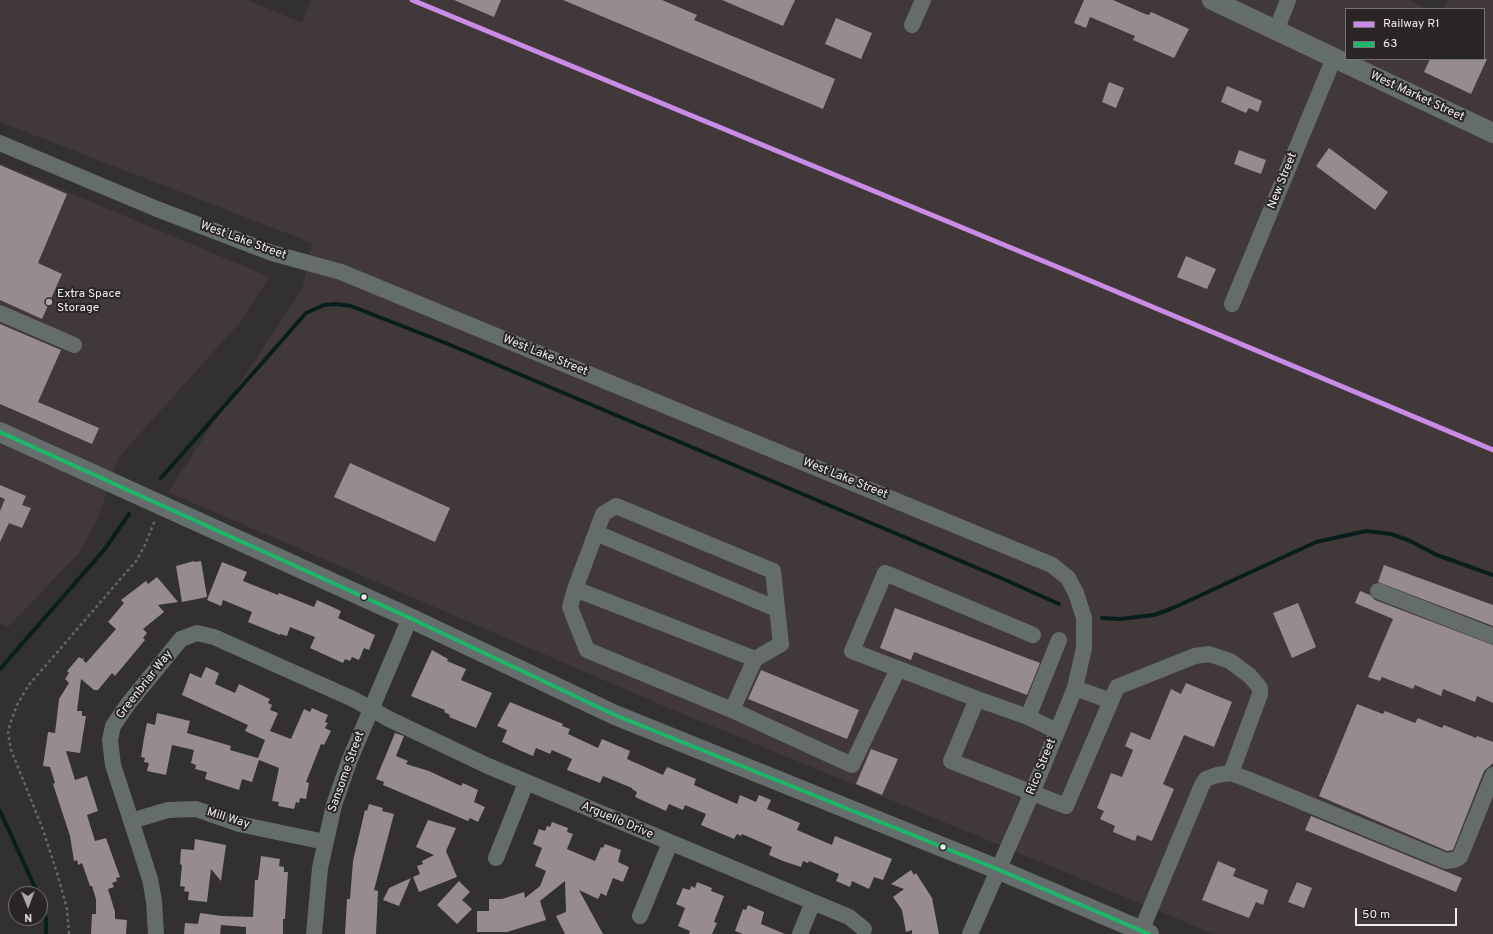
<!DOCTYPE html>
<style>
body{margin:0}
#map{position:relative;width:1493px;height:934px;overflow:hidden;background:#323031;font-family:Overpass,sans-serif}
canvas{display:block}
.legend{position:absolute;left:1345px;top:8px;width:140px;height:52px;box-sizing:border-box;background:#292526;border:1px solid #777475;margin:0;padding:5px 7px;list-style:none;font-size:12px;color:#edebeb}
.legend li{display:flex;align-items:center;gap:8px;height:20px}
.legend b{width:20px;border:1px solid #777475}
.north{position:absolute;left:8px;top:886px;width:40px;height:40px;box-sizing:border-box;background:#292526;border:1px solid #777475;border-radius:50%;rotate:179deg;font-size:11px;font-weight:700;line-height:16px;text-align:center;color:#edebeb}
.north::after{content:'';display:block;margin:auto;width:14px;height:18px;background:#acaaaa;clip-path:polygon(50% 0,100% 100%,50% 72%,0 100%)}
.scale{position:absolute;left:1355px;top:908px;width:102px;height:18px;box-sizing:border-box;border:2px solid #edebeb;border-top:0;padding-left:5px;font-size:12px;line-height:14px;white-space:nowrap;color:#edebeb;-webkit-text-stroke:3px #292526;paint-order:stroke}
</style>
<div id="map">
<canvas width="1493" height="934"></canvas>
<ul class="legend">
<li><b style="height:5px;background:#ca8be6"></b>Railway R1</li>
<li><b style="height:5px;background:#1ab867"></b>63</li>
</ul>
<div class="north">N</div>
<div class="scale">50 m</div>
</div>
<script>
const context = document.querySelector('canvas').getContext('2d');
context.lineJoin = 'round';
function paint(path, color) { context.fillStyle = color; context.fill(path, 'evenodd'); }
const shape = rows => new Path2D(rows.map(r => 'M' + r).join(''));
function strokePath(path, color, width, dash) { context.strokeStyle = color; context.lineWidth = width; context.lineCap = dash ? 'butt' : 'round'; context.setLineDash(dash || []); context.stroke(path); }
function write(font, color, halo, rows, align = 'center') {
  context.font = font + ' Overpass,sans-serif'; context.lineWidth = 4; context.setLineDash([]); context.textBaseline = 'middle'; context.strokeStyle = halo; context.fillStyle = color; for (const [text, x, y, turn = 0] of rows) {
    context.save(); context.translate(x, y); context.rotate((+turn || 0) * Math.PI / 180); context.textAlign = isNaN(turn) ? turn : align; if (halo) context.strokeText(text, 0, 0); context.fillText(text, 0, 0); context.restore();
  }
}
const built = shape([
 [0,0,248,0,302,23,311,0,1410,0,1427,9,1346,9,1346,59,1484,59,1484,9,1444,9,1448,0,1493,0,1493,934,1214,934,664,706,168,492,302,289,312,243,0,122],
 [0,163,269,277,242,320,118,458,98,518,79,553,8,627,0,624]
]);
const stream = shape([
 [161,478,306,313,324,305,336,304,351,306,448,344,1001,578,1059,604],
 [1102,618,1120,619,1154,615,1173,608,1316,542,1366,531,1391,534,1410,541,1437,555,1493,575],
 [0,669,104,550,129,514],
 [0,811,38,894],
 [40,899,46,919,46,934]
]);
const building = shape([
 [454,0,501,0,494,17],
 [563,0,662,0,697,15,694,20,835,79,823,109],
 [722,0,795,0,783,26],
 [1084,0,1113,0,1145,14,1149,15,1151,12,1189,29,1174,58,1133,40,1135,36,1090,17,1086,28,1074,23],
 [836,18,872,33,861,59,825,44],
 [1430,59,1487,59,1471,94,1424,72],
 [1109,82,1124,88,1116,108,1102,102],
 [1227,86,1262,101,1258,112,1249,108,1246,113,1221,102],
 [1329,148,1388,192,1375,210,1316,166],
 [1239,150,1266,160,1261,174,1234,164],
 [0,165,67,194,38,263,62,274,42,319,0,300],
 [1186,256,1216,269,1207,289,1177,277],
 [0,324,61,350,38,402,99,428,92,444,0,404],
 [350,463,450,508,435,542,334,497],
 [0,485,26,496,22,505,31,508,22,528,9,523,0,542,0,511,5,499,0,497],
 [194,561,195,562,201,561,207,597,182,602,176,566],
 [222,562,247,572,243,581,278,595,279,593,314,607,317,600,341,611,338,618,375,635,369,650,364,648,359,660,352,657,350,661,345,659,343,663,310,648,315,637,290,627,287,636,280,634,280,635,248,622,252,612,223,600,221,606,207,600],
 [1384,565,1493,605,1493,626,1378,582],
 [157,577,178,602,158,605,164,612,143,629,147,633,143,638,145,640,115,676,112,673,98,690,94,690,81,679,77,711,82,711,82,716,86,716,80,753,66,751,75,780,87,776,98,811,87,815,95,841,106,838,120,877,116,878,117,881,112,883,114,887,108,889,115,912,115,919,127,920,126,934,91,934,92,914,96,914,96,899,92,886,90,886,82,863,78,865,77,860,74,861,70,836,53,784,55,783,50,767,43,766,48,732,55,733,59,699,69,683,65,679,69,673,67,671,79,657,82,659,84,657,83,660,86,663,116,629,108,622,124,603,121,600,146,581,148,584],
 [1360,591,1370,595,1375,600,1493,645,1493,703,1477,696,1475,702,1443,689,1441,696,1415,685,1413,689,1382,677,1380,681,1368,677,1393,619,1355,603],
 [1298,603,1316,647,1292,658,1273,613],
 [895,608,1040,663,1027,695,914,652,911,660,880,648],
 [432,650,448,659,447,661,466,669,461,680,492,693,476,728,449,717,450,715,444,712,445,710,411,696],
 [206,667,219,673,215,684,235,693,239,684,270,699,268,703,272,705,270,710,278,713,270,731,291,739,304,709,310,712,312,708,328,715,325,722,328,723,325,728,331,731,324,745,321,744,306,782,309,783,306,799,300,798,299,803,296,802,294,809,278,806,279,802,272,801,279,768,259,760,252,782,242,779,239,790,205,779,207,772,195,769,196,765,191,763,194,750,172,745,166,775,147,771,149,763,144,762,145,758,141,757,144,738,147,723,155,725,157,713,190,721,187,733,231,746,230,750,258,758,265,740,245,731,248,725,182,695,190,673,201,678],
 [761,670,859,710,847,739,748,699],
 [1186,683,1232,702,1214,747,1184,735,1163,784,1174,789,1152,841,1137,835,1135,841,1113,832,1115,826,1100,819,1104,811,1097,808,1111,773,1122,777,1133,750,1125,746,1131,732,1150,740,1171,689,1181,694],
 [510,702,563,724,562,726,570,729,568,734,598,748,602,739,630,751,627,759,663,775,667,767,696,779,694,785,737,804,740,795,756,802,759,795,771,800,767,809,800,823,797,830,832,845,835,836,892,859,883,880,874,877,869,889,852,881,850,887,836,881,839,874,809,861,808,863,803,861,801,867,783,861,769,855,772,847,742,834,741,836,737,834,734,839,701,825,706,814,685,805,683,810,669,804,666,811,635,797,637,792,632,789,632,788,603,776,600,783,567,770,572,759,552,750,550,754,536,748,533,756,519,750,502,742,507,730,497,726],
 [1357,704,1383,714,1385,711,1415,723,1418,718,1442,728,1444,725,1476,738,1477,736,1493,742,1493,763,1484,771,1453,850,1447,851,1319,796],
 [395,733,404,736,396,756,408,761,406,764,429,771,461,786,463,783,478,790,474,802,485,807,478,822,470,818,468,821,383,785,384,782,376,779],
 [871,749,898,759,882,795,856,784],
 [369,804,383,808,382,811,394,814,374,890,378,891,376,934,345,934,347,899,350,899,353,861,365,810,367,811],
 [1311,816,1462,878,1456,892,1305,830],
 [428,820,456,828,446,851,457,877,419,892,413,877,420,874,417,866,423,864,422,861,434,855,416,847],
 [552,822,568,828,567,832,573,834,567,849,595,861,601,847,603,848,605,844,621,850,618,862,629,867,623,882,613,878,606,896,601,893,598,899,579,890,603,934,565,934,556,916,566,912,565,881,540,901,546,920,507,932,477,932,477,911,489,911,489,899,502,899,524,892,525,898,540,886,546,871,535,866,542,848,533,844,539,829,545,831,547,826,550,827],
 [195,839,226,845,221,881,211,869,207,902,188,900,189,892,184,891,185,887,180,886,182,865,180,864,181,849,194,850],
 [261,856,280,859,279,866,284,867,284,872,288,872,285,919,283,919,283,934,246,934,246,927,221,925,220,934,184,934,185,923,198,924,200,913,222,916,253,917,255,880,258,880],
 [1218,861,1236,869,1233,876,1268,890,1263,905,1256,902,1249,918,1202,900],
 [911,870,914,875,916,873,932,898,939,934,912,934,912,930,906,932,902,910,893,897,904,889,891,884],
 [411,878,399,906,383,900,389,888],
 [459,881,470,892,462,900,472,909,457,924,437,905],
 [697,882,712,888,711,891,724,896,714,922,717,923,712,934,689,934,690,931,678,926,685,908,676,904,683,888,690,890,691,886,695,888],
 [1297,882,1312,888,1304,908,1288,902],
 [748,905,764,912,761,924,785,934,743,934,735,931,743,909,746,910]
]);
const path = shape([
 [69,934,67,909,58,876,42,827,11,750,8,733,10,724,17,705,28,686,136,561,145,545,155,520]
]);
const minor = shape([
 [912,25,923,0],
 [1276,31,1288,0],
 [0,143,157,209,272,253,341,272,1052,565,1068,578,1076,593,1084,618,1084,648,1075,688,1032,793,970,934],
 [1232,304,1334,58],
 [0,313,74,345],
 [596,533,777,609],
 [575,589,755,659,781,644,773,571,616,506,603,514,575,589,570,607,587,650,732,710,852,765,898,669],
 [1378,591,1493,636],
 [1075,688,1111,701],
 [977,699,852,651,885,573,1033,635],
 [732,710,755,659],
 [1028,717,1059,640],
 [1057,731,1028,717,977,699,951,761,1066,806,1117,687,1195,656,1209,654,1230,661,1250,676,1260,688,1260,694,1231,773],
 [131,821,168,810,196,809,239,824,325,842],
 [496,858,526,783],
 [640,916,670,843],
 [1141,931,1202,785,1206,779,1217,775,1231,773,1247,779,1446,861,1454,860,1460,857,1493,775],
 [156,934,154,901,150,879,113,765,110,740,113,726,128,704,181,639,197,633,214,637,353,699,389,719,488,766,849,917,864,929],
 [314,934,320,868,334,805,350,759,410,618],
 [800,934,813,902]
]);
const major = shape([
 [1212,0,1493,133],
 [0,432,410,618,615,715,997,869,1149,934]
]);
const bus1 = shape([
 [0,432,410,618,615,715,997,869,1149,934]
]);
const rail1 = shape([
 [412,0,1072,273,1493,450]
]);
const markers = [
 [49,302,4,"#acaaaa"],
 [364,597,3.5,"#edebeb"],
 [943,847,3.5,"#edebeb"]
];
const streetNames = [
 ["West Market Street",1417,97,25],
 ["New Street",1283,181,-68],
 ["West Lake Street",243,241,20],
 ["West Lake Street",545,356,22],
 ["West Lake Street",845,479,22],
 ["Greenbriar Way",145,685,-52],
 ["Rico Street",1042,767,-68],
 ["Sansome Street",347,772,-70],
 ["Mill Way",228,819,17],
 ["Arguello Drive",617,821,23]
];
const poiNames = [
 ["Extra Space",57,295],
 ["Storage",57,309]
];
paint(built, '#41383a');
strokePath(stream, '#081e1d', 4);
paint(building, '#968b8e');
strokePath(path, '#646767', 2.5, [3, 3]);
strokePath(minor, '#656d6c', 16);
strokePath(major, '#656d6d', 20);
strokePath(bus1, '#1ab867', 4);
strokePath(rail1, '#ca8be6', 5);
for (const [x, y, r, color] of markers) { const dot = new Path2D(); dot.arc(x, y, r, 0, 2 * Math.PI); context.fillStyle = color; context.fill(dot); strokePath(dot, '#292526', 1.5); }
write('12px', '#edebeb', '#292526', streetNames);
write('12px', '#edebeb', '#292526', poiNames, 'left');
</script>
